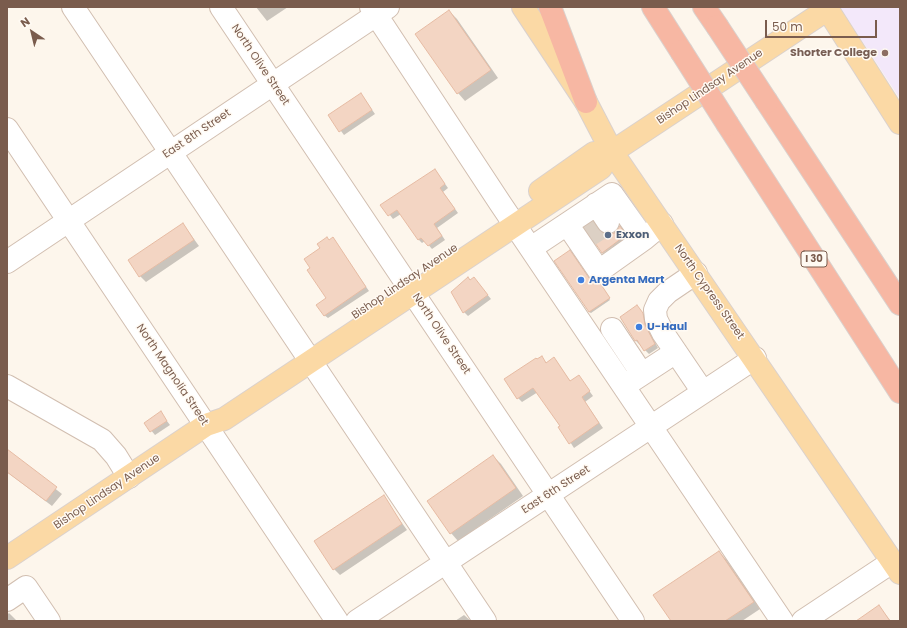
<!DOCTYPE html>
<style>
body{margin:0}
#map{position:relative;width:907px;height:628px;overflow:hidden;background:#fdf6ec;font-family:Poppins,sans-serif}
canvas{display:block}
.frame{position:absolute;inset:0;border:8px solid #7a5c4d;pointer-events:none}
.north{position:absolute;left:12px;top:12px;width:40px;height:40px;-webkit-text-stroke:3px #fffaf3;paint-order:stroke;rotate:325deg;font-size:11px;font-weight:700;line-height:16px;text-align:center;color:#7a5c4d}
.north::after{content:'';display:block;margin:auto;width:14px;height:18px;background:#7a5c4d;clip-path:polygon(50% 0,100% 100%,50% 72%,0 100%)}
.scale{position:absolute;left:765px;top:20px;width:112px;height:18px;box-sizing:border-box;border:2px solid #7a5c4d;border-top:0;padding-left:5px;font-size:12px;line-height:14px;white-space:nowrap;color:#7a5c4d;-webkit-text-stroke:3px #fffaf3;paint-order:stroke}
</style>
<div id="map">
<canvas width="907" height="628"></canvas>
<div class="frame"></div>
<div class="north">N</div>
<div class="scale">50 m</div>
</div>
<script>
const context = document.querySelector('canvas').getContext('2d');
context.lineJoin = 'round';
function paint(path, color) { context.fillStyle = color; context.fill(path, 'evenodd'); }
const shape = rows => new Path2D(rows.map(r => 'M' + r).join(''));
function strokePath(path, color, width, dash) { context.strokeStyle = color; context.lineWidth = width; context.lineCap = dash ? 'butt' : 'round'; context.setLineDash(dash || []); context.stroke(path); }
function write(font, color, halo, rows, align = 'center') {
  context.font = font + ' Poppins,sans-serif'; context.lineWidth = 3; context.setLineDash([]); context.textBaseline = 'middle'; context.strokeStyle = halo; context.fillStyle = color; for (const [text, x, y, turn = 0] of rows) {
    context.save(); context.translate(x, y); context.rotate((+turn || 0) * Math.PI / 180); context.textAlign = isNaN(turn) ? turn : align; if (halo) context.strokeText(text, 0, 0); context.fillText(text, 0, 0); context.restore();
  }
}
const education = shape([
 [840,7,900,7,900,99]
]);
const shadow = shape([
 [256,7,288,7,267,21],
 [449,11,457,19,498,78,465,101,458,93],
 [361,94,375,114,344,135,329,115],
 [438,174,448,188,443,192,458,213,437,228,445,240,432,249,425,241,422,243,419,240,401,214,393,219,382,205],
 [183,224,199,246,146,282,140,276],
 [586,228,608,235,621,229,627,237,604,254],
 [333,239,369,291,328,318,324,315,328,298,311,268,321,248],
 [468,278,471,281,474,278,491,299,468,316,464,312],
 [593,283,599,284,610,300,591,313,589,312],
 [637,306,646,317,648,329,658,348,649,354,636,341],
 [541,358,547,363,554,358,571,382,579,377,593,396,585,402,603,428,574,448,538,392,522,402,518,398,537,361],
 [161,413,170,425,155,435,145,423],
 [7,451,62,494,52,506,7,472],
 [493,456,501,464,523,496,458,541,451,533],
 [383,497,407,530,340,575,334,569],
 [719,552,726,559,760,609,742,621,671,621],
 [879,607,891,621,858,621],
 [9,613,17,621,7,621,7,615],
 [464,615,471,621,455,621]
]);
const building = shape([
 [449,10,491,70,457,94,415,34,449,10],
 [361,93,372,110,339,132,328,115,361,93],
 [435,169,445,184,440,188,455,209,434,224,442,236,428,246,421,238,418,240,397,210,388,216,380,205,435,169],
 [593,222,603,233,609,234,615,233,620,226,626,235,602,253,584,227,593,222],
 [183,223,194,240,139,277,128,260,183,223],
 [327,237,329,240,333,237,366,287,324,316,316,305,326,298,307,270,310,268,304,259,320,248,317,244,327,237],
 [570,250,589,278,593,282,600,283,610,298,589,312,554,261,570,250],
 [468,277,470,280,474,277,488,295,463,313,451,292,468,277],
 [637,305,643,313,645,325,655,344,644,351,637,340,635,341,620,317,637,305],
 [542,356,546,363,554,357,570,381,579,375,590,391,582,397,599,423,569,444,558,427,560,426,533,388,517,399,504,379,536,358,537,359,542,356],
 [161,411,167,421,150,432,144,423,161,411],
 [7,449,57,487,46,501,7,472,7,449],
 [493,455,516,488,450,534,427,501,493,455],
 [384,495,402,524,333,570,314,541,384,495],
 [719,551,754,602,725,621,671,621,653,595,719,551],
 [879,605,890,621,856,621,879,605]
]);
const minorTunnel = shape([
 [590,222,612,256]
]);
const minor = shape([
 [73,7,485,621],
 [221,7,633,621],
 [371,7,500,203,782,621],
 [7,129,337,621],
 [596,204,608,222],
 [644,239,612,194,567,224,599,271,644,239,662,224],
 [531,248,567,224],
 [7,262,388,7],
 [696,273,668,292,659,301,655,310,656,319,663,333,703,392],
 [612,329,642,374],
 [7,386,102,440,116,456,129,477],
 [624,386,676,352],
 [7,600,26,587,49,621],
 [357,621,755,358],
 [803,621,892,562]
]);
const major = shape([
 [523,7,586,102,612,152,900,573],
 [826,7,900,123],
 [540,191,594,153,612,152],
 [7,558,206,425,224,419,601,168,612,152,828,9]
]);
const highway = shape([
 [550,7,586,102],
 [653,7,681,51],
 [704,7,717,26],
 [767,102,900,304],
 [728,125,900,392]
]);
const highwayBridge = shape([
 [717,26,767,102],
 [681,51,728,125]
]);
const markers = [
 [885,53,4,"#8d6e63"],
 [608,235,4,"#5c6f8a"],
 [581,280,4,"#3f7fe0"],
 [639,327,4,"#3f7fe0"]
];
const shields = [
 [814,259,26]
];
const shieldNames = [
 ["I 30",814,259]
];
const educationNames = [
 ["Shorter College",877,53]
];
const streetNames = [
 ["North Olive Street",260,65,56],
 ["Bishop Lindsay Avenue",710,87,-34],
 ["East 8th Street",197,134,-34],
 ["Bishop Lindsay Avenue",405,282,-34],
 ["North Cypress Street",709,292,55],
 ["North Olive Street",441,334,56],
 ["North Magnolia Street",172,375,56],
 ["East 6th Street",556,490,-33],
 ["Bishop Lindsay Avenue",107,492,-34]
];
const serviceNames = [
 ["Exxon",616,235]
];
const shopNames = [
 ["Argenta Mart",589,280],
 ["U-Haul",647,327]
];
paint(education, '#f3e8fa');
paint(shadow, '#0003');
paint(building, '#f3d5c3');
strokePath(building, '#e6bba3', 1);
strokePath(minorTunnel, '#dcd0c4', 22, [22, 11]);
strokePath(minor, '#d1beb0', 24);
strokePath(major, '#dad1cd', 24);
strokePath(highway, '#dad1cd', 24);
strokePath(minor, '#fff', 22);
strokePath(major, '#fbd9a5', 22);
strokePath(highway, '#f7b7a3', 22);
strokePath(highwayBridge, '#dad1cd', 24, []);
strokePath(highwayBridge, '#f7b7a3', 22);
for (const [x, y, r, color] of markers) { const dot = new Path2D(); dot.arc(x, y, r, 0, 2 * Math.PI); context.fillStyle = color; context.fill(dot); strokePath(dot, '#fffaf3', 1.5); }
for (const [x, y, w] of shields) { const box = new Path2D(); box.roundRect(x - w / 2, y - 8, w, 16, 3); context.fillStyle = '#fffaf3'; context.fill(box); strokePath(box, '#7a5c4d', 1); }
write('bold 10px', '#7a5c4d', null, shieldNames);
write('bold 11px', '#785e54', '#fffaf3', educationNames, 'right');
write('11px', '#7a5c4d', '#fffaf3', streetNames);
write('bold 11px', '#4e5e75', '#fffaf3', serviceNames, 'left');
write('bold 11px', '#366cbe', '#fffaf3', shopNames, 'left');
</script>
